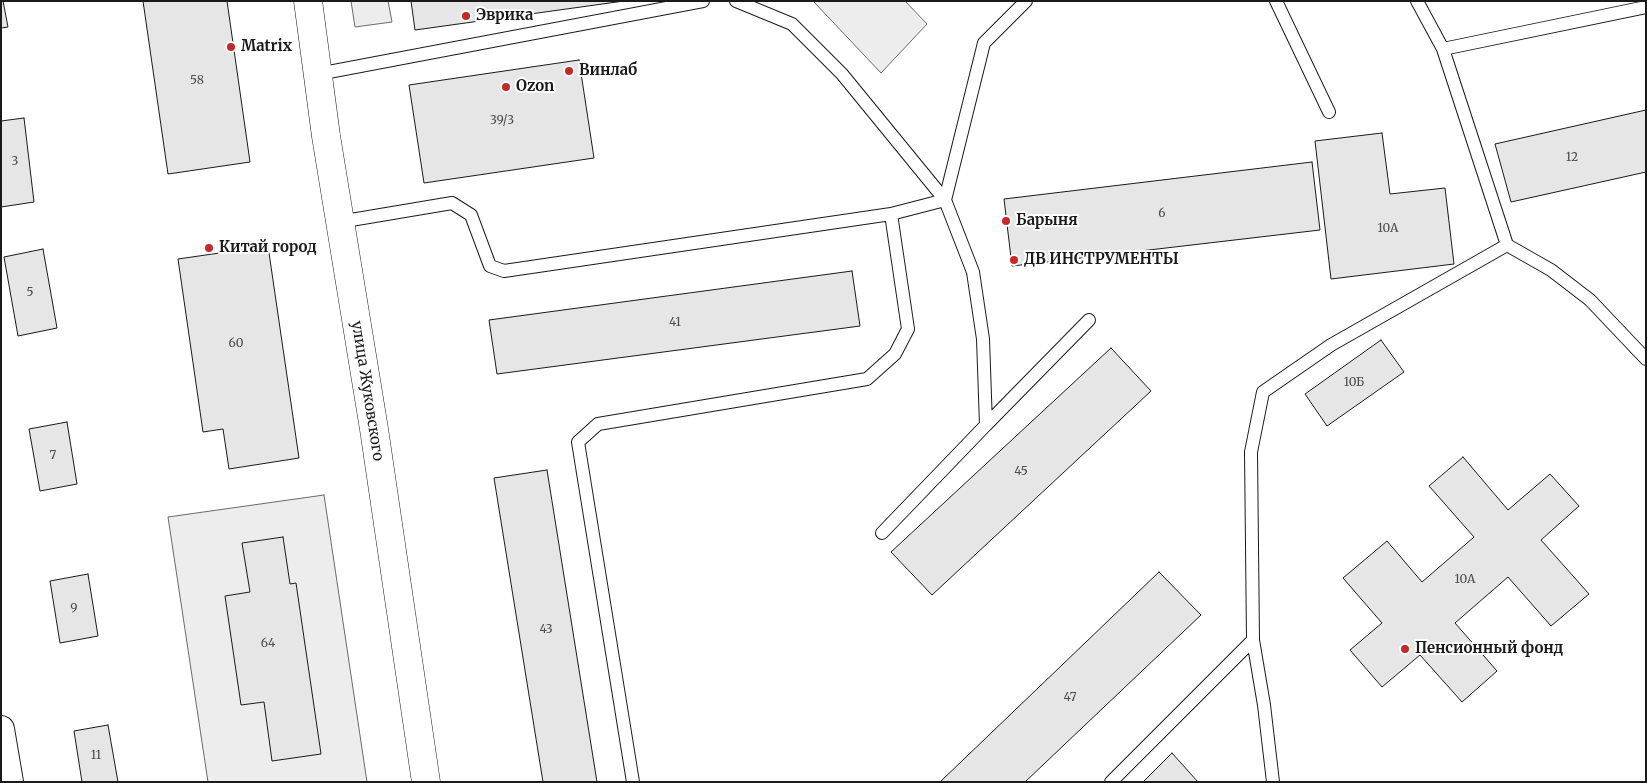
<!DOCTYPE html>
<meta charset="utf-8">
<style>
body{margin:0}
#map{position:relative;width:1647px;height:783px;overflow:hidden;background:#fff;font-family:Merriweather,serif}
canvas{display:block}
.frame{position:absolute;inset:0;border:2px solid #1a1a1a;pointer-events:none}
</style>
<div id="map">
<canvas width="1647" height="783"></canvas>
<div class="frame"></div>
</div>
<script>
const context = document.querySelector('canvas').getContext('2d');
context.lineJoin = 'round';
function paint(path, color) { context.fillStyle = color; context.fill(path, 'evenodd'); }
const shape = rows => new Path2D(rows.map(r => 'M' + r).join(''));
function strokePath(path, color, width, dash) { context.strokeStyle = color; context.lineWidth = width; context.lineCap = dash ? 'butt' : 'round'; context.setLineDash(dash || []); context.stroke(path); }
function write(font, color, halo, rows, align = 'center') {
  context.font = font + ' Merriweather,serif'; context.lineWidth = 4; context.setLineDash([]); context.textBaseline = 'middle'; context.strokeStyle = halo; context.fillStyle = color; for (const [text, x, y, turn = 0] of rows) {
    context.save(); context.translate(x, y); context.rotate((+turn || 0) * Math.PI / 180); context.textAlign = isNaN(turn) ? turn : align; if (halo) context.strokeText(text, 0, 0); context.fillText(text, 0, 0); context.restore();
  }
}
const parking = shape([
 [351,1,388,1,392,22,355,27,351,1],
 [813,1,905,1,927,24,881,73,813,1],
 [324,495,367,782,208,782,168,517,324,495]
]);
const building = shape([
 [1,1,3,1,8,27,1,28,1,1],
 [143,1,227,1,250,162,168,174,143,1],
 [411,1,624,1,415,30,411,1],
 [579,60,594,158,424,183,409,85,579,60],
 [1646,110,1646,172,1511,202,1495,144,1646,110],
 [24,118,34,202,1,207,1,121,24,118],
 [1382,133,1390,194,1445,188,1454,264,1331,279,1315,141,1382,133],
 [1312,162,1320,230,1012,266,1004,199,1312,162],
 [268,246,299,458,229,469,223,429,203,432,178,259,268,246],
 [43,249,57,328,18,336,4,257,43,249],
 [852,271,860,326,497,374,489,320,852,271],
 [1381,340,1404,372,1327,426,1305,394,1381,340],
 [1111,348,1151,391,932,595,891,552,1111,348],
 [67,422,77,484,40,491,29,429,67,422],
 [1463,457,1508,510,1550,474,1579,506,1541,540,1589,594,1551,626,1508,577,1455,623,1497,671,1462,702,1420,655,1382,687,1350,650,1382,623,1343,578,1387,541,1422,582,1474,537,1429,486,1463,457],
 [547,470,597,782,543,782,494,478,547,470],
 [283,537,290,584,296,583,321,754,272,761,264,702,241,705,225,596,250,592,242,543,283,537],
 [1159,572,1201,615,1025,782,940,782,1159,572],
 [88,574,98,636,60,643,50,581,88,574],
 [108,725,118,782,82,782,74,731,108,725],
 [1172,753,1198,782,1143,782,1172,753]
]);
const service = shape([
 [736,1,792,24,842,74,945,200,973,272,983,339,986,425,882,533],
 [1276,1,1329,112],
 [1443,49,1646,7],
 [318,74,703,1],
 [945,200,984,43,1026,1],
 [339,222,452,203,471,215,490,266,504,271,891,214,945,200],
 [1507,245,1551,270,1590,300,1646,359],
 [986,425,1089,320],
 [633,782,578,442,598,424,867,379,895,354,908,329,891,214],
 [1111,782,1253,640],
 [1273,782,1264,705,1253,640,1251,452,1263,392,1331,345,1507,245,1443,49,1417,1]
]);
const minor = shape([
 [1,729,10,782]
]);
const primary = shape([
 [308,1,326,136,374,429,426,782]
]);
const markers = [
 [466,16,5,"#c62828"],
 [231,47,5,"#c62828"],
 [569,71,5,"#c62828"],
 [506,87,5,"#c62828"],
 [1006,221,5,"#c62828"],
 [209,248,5,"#c62828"],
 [1014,260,5,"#c62828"],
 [1405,649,5,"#c62828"]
];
const numberNames = [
 ["58",197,81],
 ["39/3",502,121],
 ["12",1572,158],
 ["3",15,162],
 ["6",1162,214],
 ["10А",1388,229],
 ["5",30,293],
 ["41",675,323],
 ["60",236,344],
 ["10Б",1354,383],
 ["7",53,456],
 ["45",1021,472],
 ["10А",1465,580],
 ["9",74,609],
 ["43",546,630],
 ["64",268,644],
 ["47",1070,698],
 ["11",96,756]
];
const poiNames = [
 ["Эврика",476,16],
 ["Matrix",241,47],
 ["Винлаб",579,71],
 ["Ozon",516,87],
 ["Барыня",1016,221],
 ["Китай город",219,248],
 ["ДВ ИНСТРУМЕНТЫ",1024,260],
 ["Пенсионный фонд",1415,649]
];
const streetNames = [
 ["улица Жуковского",367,391,81]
];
paint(parking, '#ededed');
strokePath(parking, '#6a6a6a', 1);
paint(building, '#e6e6e6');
strokePath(building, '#1a1a1a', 1);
strokePath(service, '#1a1a1a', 14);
strokePath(minor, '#1a1a1a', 28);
strokePath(primary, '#1a1a1a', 29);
strokePath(service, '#fff', 12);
strokePath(minor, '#fff', 26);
strokePath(primary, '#fff', 28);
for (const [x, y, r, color] of markers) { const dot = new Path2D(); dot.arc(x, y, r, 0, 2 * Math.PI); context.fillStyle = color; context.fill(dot); strokePath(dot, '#fff', 2); }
write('12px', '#4d4d4d', null, numberNames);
write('bold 15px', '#1a1a1a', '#fff', poiNames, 'left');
write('15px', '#1a1a1a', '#fff', streetNames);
</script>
